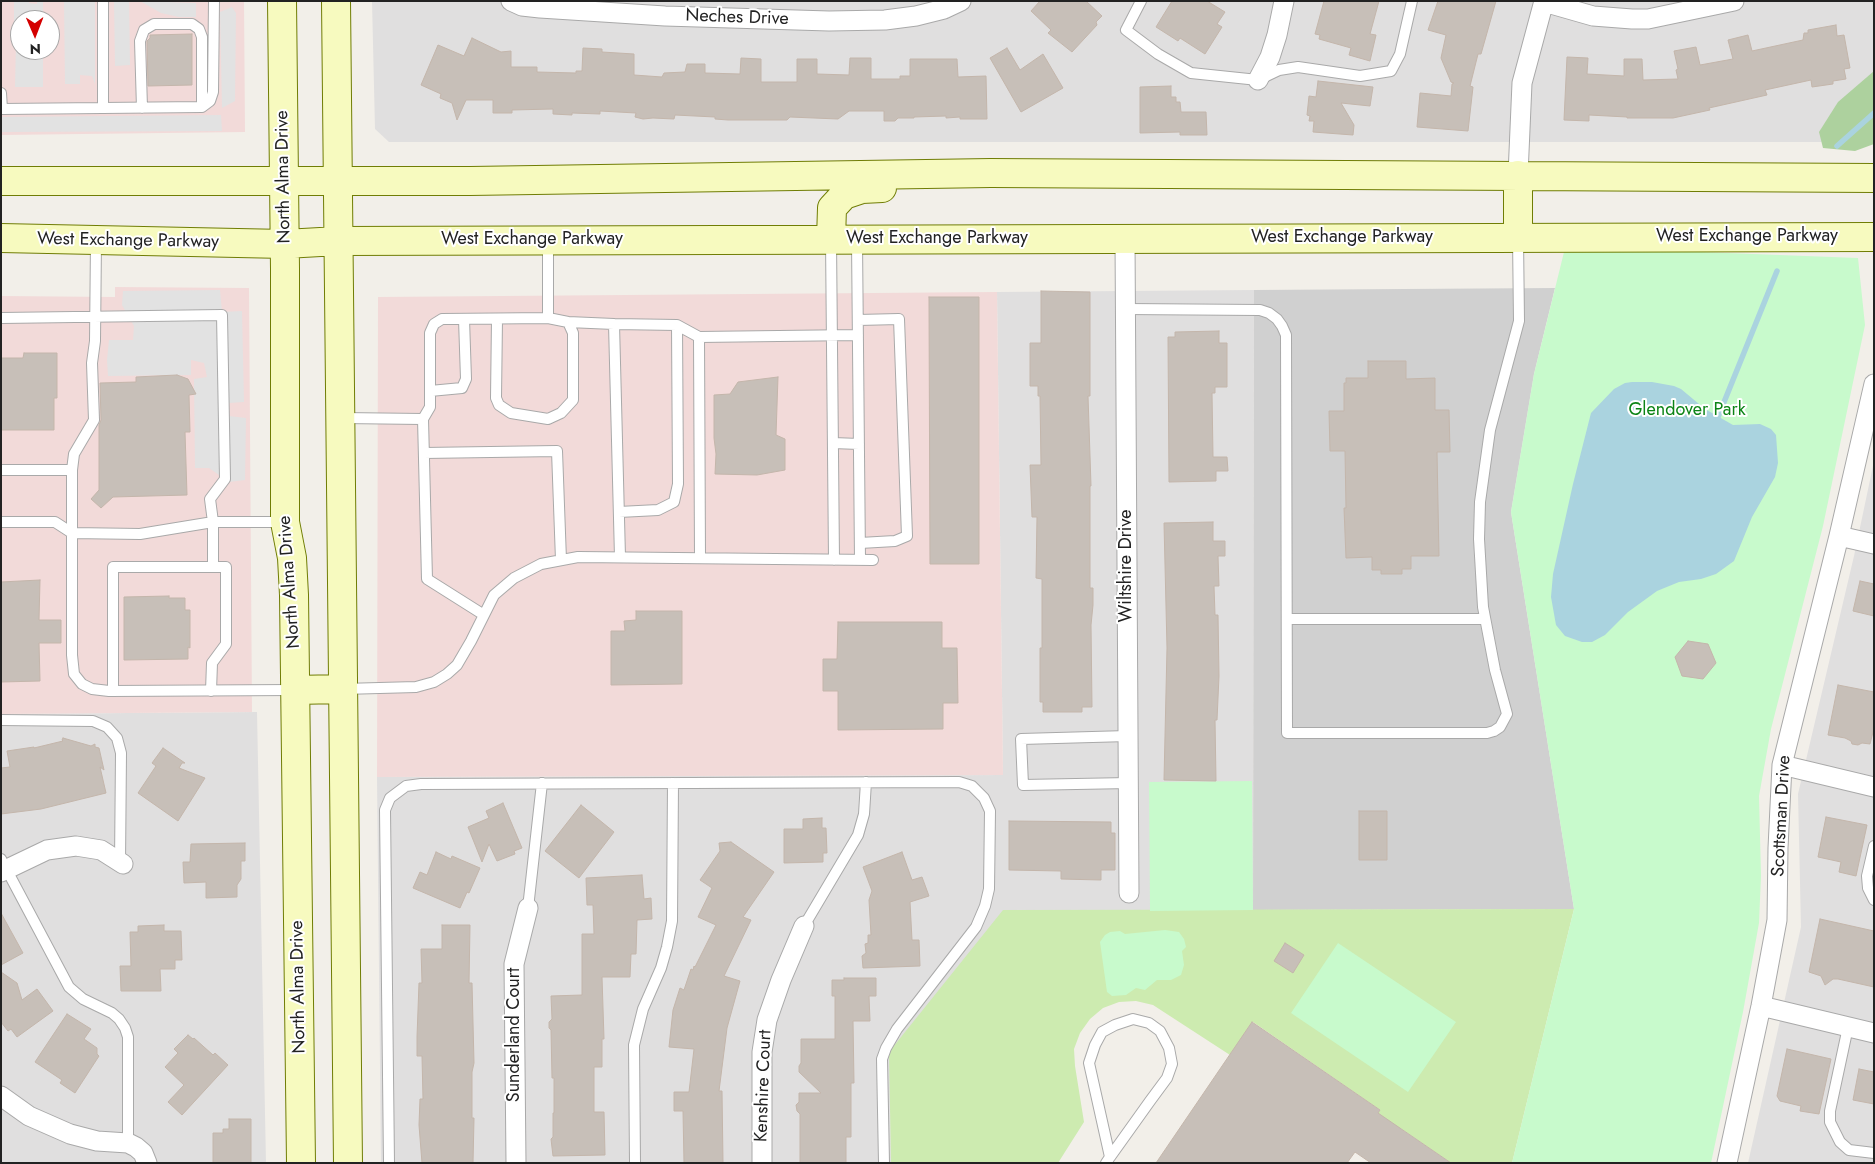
<!DOCTYPE html>
<style>
body{margin:0}
#map{position:relative;width:1875px;height:1164px;overflow:hidden;background:#f2efe9;font-family:Jost,sans-serif}
canvas{display:block}
.frame{position:absolute;inset:0;border:2px solid #222;pointer-events:none}
.north{position:absolute;left:10px;top:10px;width:50px;height:50px;box-sizing:border-box;background:#fff;border:1px solid #a7a7a7;border-radius:50%;rotate:179deg;font-size:14px;font-weight:700;line-height:20px;text-align:center;color:#222}
.north::after{content:'';display:block;margin:auto;width:18px;height:22px;background:#d40000;clip-path:polygon(50% 0,100% 100%,50% 72%,0 100%)}
</style>
<div id="map">
<canvas width="1875" height="1164"></canvas>
<div class="frame"></div>
<div class="north">N</div>
</div>
<script>
const context = document.querySelector('canvas').getContext('2d');
context.lineJoin = 'round';
function paint(path, color) { context.fillStyle = color; context.fill(path, 'evenodd'); }
const shape = rows => new Path2D(rows.map(r => 'M' + r).join(''));
function strokePath(path, color, width, dash) { context.strokeStyle = color; context.lineWidth = width; context.lineCap = dash ? 'butt' : 'round'; context.setLineDash(dash || []); context.stroke(path); }
function write(font, color, halo, rows, align = 'center') {
  context.font = font + ' Jost,sans-serif'; context.lineWidth = 4; context.setLineDash([]); context.textBaseline = 'middle'; context.strokeStyle = halo; context.fillStyle = color; for (const [text, x, y, turn = 0] of rows) {
    context.save(); context.translate(x, y); context.rotate((+turn || 0) * Math.PI / 180); context.textAlign = isNaN(turn) ? turn : align; if (halo) context.strokeText(text, 0, 0); context.fillText(text, 0, 0); context.restore();
  }
}
const residential = shape([
 [372,1,1874,1,1874,142,389,142,375,129],
 [1254,290,1253,910,1150,911,890,1052,891,1163,381,1163,377,777,1003,775,997,292],
 [1874,461,1874,1163,1748,1163,1801,927,1798,794,1854,556],
 [257,712,266,1163,1,1163,1,714]
]);
const commercial = shape([
 [1,1,244,1,245,132,1,135],
 [20,20,50,20,50,50,20,50],
 [115,287,249,288,252,712,1,714,1,296,115,297],
 [997,292,1003,775,377,777,378,297]
]);
const religious = shape([
 [1555,288,1534,374,1511,512,1574,909,1253,910,1254,290]
]);
const grass = shape([
 [1574,909,1512,1163,1447,1163,1448,1161,1400,1128,1382,1154,1361,1139,1380,1110,1253,1022,1230,1055,1153,1005,1136,1001,1119,1002,1103,1008,1090,1019,1080,1033,1074,1049,1075,1066,1084,1122,1058,1163,891,1163,889,1052,1003,910]
]);
const forest = shape([
 [1874,71,1874,144,1855,151,1823,148,1819,132,1838,102]
]);
const park = shape([
 [1564,252,1701,252,1858,258,1865,325,1823,526,1771,729,1759,796,1761,876,1759,923,1743,1012,1711,1163,1512,1163,1574,909,1511,512,1534,374],
 [1252,781,1253,910,1150,911,1149,782],
 [1165,930,1179,932,1184,939,1186,947,1182,951,1184,965,1181,975,1171,980,1157,980,1145,990,1136,988,1126,995,1112,996,1107,992,1100,942,1105,935,1110,932,1120,931,1125,934],
 [1338,943,1456,1022,1408,1092,1291,1013]
]);
const parking = shape([
 [14,1,29,1,29,3,37,4,37,1,43,1,43,20,20,20,20,34,14,34],
 [64,1,95,1,95,84,92,76,80,75,80,84,65,84],
 [114,1,129,1,130,65,115,66],
 [140,1,196,3,196,17,179,17,161,13],
 [232,7,236,13,235,101,222,108,220,12],
 [16,41,20,41,20,50,43,50,43,87,15,87],
 [221,115,222,131,1,132,1,117],
 [220,290,222,312,242,311,244,402,229,403,229,416,246,418,245,480,229,482,209,468,195,468,194,379,207,377,204,363,191,360,191,375,108,376,107,360,109,340,133,340,134,326,122,305,123,291]
]);
const water = shape([
 [1632,382,1652,382,1674,386,1681,389,1705,409,1733,425,1760,424,1771,429,1776,435,1778,463,1775,477,1752,517,1734,561,1716,574,1701,579,1679,582,1657,591,1628,612,1605,635,1592,642,1582,642,1565,636,1556,625,1551,597,1553,574,1573,484,1591,413,1614,389,1625,383]
]);
const stream = shape([
 [1837,146,1874,113],
 [1718,417,1777,271]
]);
const building = shape([
 [1040,1,1086,1,1102,16,1096,22,1097,25,1072,52,1048,33,1051,30,1031,11,1040,1],
 [1172,1,1207,1,1225,12,1217,24,1222,27,1205,54,1180,38,1178,41,1156,27,1172,1],
 [1324,1,1379,1,1370,34,1376,35,1370,61,1349,55,1351,48,1319,39,1320,35,1315,34,1324,1],
 [1438,1,1496,1,1481,54,1478,54,1470,86,1473,87,1468,131,1417,127,1420,93,1451,96,1452,84,1454,83,1451,82,1441,58,1446,35,1428,30,1438,1],
 [1836,25,1837,36,1844,35,1850,68,1844,69,1846,79,1833,81,1833,84,1812,87,1811,80,1765,90,1767,95,1709,108,1710,110,1673,118,1627,118,1627,117,1589,115,1589,121,1564,120,1567,57,1588,58,1587,74,1624,76,1624,59,1642,59,1643,80,1678,79,1676,70,1678,69,1674,51,1696,47,1700,65,1733,59,1728,40,1748,35,1752,51,1803,40,1804,33,1808,33,1808,30,1836,25],
 [192,34,192,85,148,86,147,41,150,38,150,35,192,34],
 [472,38,501,52,511,51,511,67,537,67,537,72,576,73,576,71,582,71,583,48,602,49,602,52,634,54,634,75,662,77,664,73,685,72,687,64,705,64,705,73,740,74,741,58,761,59,761,82,797,82,797,59,817,59,817,74,849,75,850,58,871,58,871,79,900,79,900,76,910,76,910,59,957,59,958,77,986,76,987,119,960,119,960,117,946,118,946,116,914,117,914,118,898,118,895,121,884,121,884,111,849,111,838,119,790,117,787,120,728,120,715,119,715,117,675,115,674,119,653,118,643,119,635,117,636,113,600,111,600,114,572,113,572,115,553,114,553,109,512,110,512,113,493,113,493,100,466,100,457,120,452,103,440,98,441,94,421,85,438,45,464,56,472,38],
 [1007,48,1020,70,1043,54,1063,88,1021,112,990,58,1007,48],
 [1318,81,1373,87,1370,106,1341,103,1354,125,1353,135,1313,132,1314,121,1309,121,1310,116,1307,115,1309,96,1316,97,1318,81],
 [1171,86,1171,97,1176,97,1176,102,1180,102,1181,112,1206,112,1207,135,1180,135,1180,132,1140,133,1140,87,1171,86],
 [1041,291,1090,292,1090,396,1088,396,1091,486,1090,486,1090,588,1093,588,1093,605,1091,625,1092,707,1082,707,1082,712,1043,712,1043,702,1040,702,1040,648,1042,648,1042,579,1036,578,1037,517,1032,517,1030,465,1041,465,1040,396,1038,396,1038,386,1030,386,1030,343,1041,343,1041,291],
 [929,297,979,297,979,564,930,564,929,297],
 [1219,331,1219,343,1227,343,1227,387,1215,387,1215,393,1212,393,1213,457,1227,457,1228,471,1216,471,1216,481,1169,482,1168,337,1175,337,1175,332,1219,331],
 [24,353,57,353,57,398,54,398,54,430,1,430,1,358,23,358,24,353],
 [1368,361,1406,361,1406,379,1435,378,1435,410,1449,410,1450,452,1437,452,1439,556,1411,556,1411,569,1402,569,1402,574,1381,574,1381,570,1372,570,1372,557,1346,558,1344,508,1346,508,1345,451,1330,451,1329,411,1344,411,1344,383,1346,383,1346,378,1368,378,1368,361],
 [177,375,188,379,196,394,189,395,190,432,185,432,187,495,113,497,101,508,91,499,99,490,99,425,101,420,100,383,136,382,136,377,177,375],
 [778,377,776,435,785,439,785,470,757,475,715,474,716,454,714,438,714,395,730,394,738,382,778,377],
 [1213,522,1213,541,1225,541,1225,556,1218,556,1219,586,1214,586,1215,615,1218,615,1219,676,1217,720,1215,720,1216,781,1164,780,1167,648,1164,523,1213,522],
 [40,580,39,620,61,620,61,643,39,643,40,681,1,682,1,582,40,580],
 [1860,581,1874,584,1874,616,1853,611,1860,581],
 [169,596,169,598,185,598,185,610,190,610,190,648,188,647,188,659,124,660,124,597,169,596],
 [636,611,682,611,682,684,611,685,611,631,625,631,624,621,636,620,636,611],
 [838,622,942,622,942,648,957,648,958,703,943,703,943,729,838,730,838,691,823,691,823,659,837,659,838,622],
 [1688,641,1708,644,1716,663,1703,679,1682,676,1675,657,1688,641],
 [1838,685,1874,692,1874,728,1870,744,1862,743,1858,745,1852,744,1851,741,1845,738,1828,735,1838,685],
 [63,738,91,746,95,744,95,747,99,748,104,770,100,767,106,793,41,809,1,814,1,768,10,767,7,751,34,747,34,748,63,741,62,740,63,738],
 [163,748,185,763,182,763,179,768,205,778,178,821,138,793,156,766,152,763,163,748],
 [503,803,522,848,514,851,515,854,497,861,489,844,482,862,468,827,489,818,486,811,503,803],
 [581,805,614,832,579,878,545,851,581,805],
 [1359,811,1387,811,1387,860,1359,860,1359,811],
 [1826,817,1867,825,1856,876,1839,872,1841,862,1818,857,1826,817],
 [822,818,822,828,826,828,827,853,823,853,823,862,784,863,784,829,803,829,803,819,822,818],
 [1009,821,1111,822,1111,833,1115,833,1115,870,1101,870,1101,880,1061,879,1061,871,1009,870,1009,821],
 [731,842,774,872,743,917,751,920,724,976,740,981,727,1028,719,1091,722,1091,723,1163,684,1163,683,1111,674,1111,674,1092,689,1092,694,1049,669,1047,673,1010,680,988,684,990,691,969,693,970,694,966,695,967,716,925,698,917,712,888,700,880,720,851,719,843,731,842],
 [245,843,245,861,241,861,241,879,237,885,237,897,206,898,206,882,184,883,183,862,190,862,191,844,245,843],
 [436,852,451,859,452,856,480,868,469,893,467,892,460,908,413,888,420,872,427,875,436,852],
 [902,852,912,880,922,877,929,896,910,902,912,940,919,940,920,966,863,968,862,956,866,953,865,944,868,943,868,935,871,935,869,900,872,891,863,867,902,852],
 [642,875,644,899,651,898,652,919,637,920,636,954,631,954,630,977,602,977,604,1039,602,1039,602,1067,594,1067,594,1112,604,1112,605,1155,553,1156,551,1139,553,1137,553,1113,554,1113,554,1078,552,1078,551,1030,549,1028,549,1022,552,1019,551,996,582,995,582,934,594,934,593,905,587,905,586,878,642,875],
 [1,913,23,953,1,965,1,913],
 [1820,919,1874,931,1874,987,1838,979,1833,979,1825,985,1821,976,1809,972,1820,919],
 [164,925,164,931,181,931,182,960,175,960,175,969,160,969,161,991,121,991,120,966,131,966,130,932,138,932,138,926,164,925],
 [442,925,470,925,469,983,472,983,474,1063,472,1072,472,1118,474,1118,473,1163,422,1163,419,1125,420,1099,423,1099,422,1056,417,1056,417,1037,419,983,422,983,421,949,442,949,442,925],
 [1285,943,1304,955,1293,973,1274,961,1285,943],
 [1,972,17,983,22,1000,37,989,53,1011,17,1037,11,1029,8,1031,1,1022,1,972],
 [844,978,876,978,876,996,869,996,870,1021,853,1021,854,1083,851,1083,851,1137,846,1137,846,1163,800,1163,800,1114,797,1111,796,1105,799,1102,799,1093,821,1093,799,1072,799,1066,801,1063,801,1039,835,1039,835,996,832,996,832,980,844,980,844,978],
 [67,1014,91,1029,84,1039,97,1048,97,1054,99,1056,75,1093,60,1083,62,1080,35,1062,67,1014],
 [1252,1022,1380,1110,1378,1113,1451,1163,1371,1163,1355,1152,1347,1163,1156,1163,1252,1022],
 [188,1035,193,1039,194,1038,213,1055,215,1053,228,1065,182,1115,168,1102,184,1085,165,1067,178,1053,174,1049,188,1035],
 [1787,1049,1831,1059,1819,1114,1800,1111,1801,1106,1780,1101,1777,1096,1787,1049],
 [1859,1069,1874,1072,1874,1104,1853,1100,1859,1069],
 [229,1119,251,1119,251,1163,213,1163,213,1133,223,1133,223,1129,229,1129,229,1119]
]);
const lane = shape([
 [103,1,103,108],
 [1141,1,1126,30,1158,54,1191,73,1258,80,1279,70,1298,67,1360,76,1391,71,1400,54,1412,1],
 [1,93,2,109,202,107,210,101,213,92,214,1],
 [142,108,140,41,144,30,154,24,192,24,199,29,202,37,202,107],
 [831,240,834,560],
 [96,241,95,341,92,363,94,420,74,454,72,470,72,655,74,674,82,684,92,689,109,691,294,690],
 [857,241,860,560],
 [1125,309,1260,310,1269,313,1277,319,1282,326,1286,335,1287,733,1487,733,1494,731,1500,727,1507,714,1495,670,1483,607,1479,539,1480,502,1490,430,1519,321,1518,238],
 [1,318,222,315,225,479,210,499,213,522,213,567],
 [497,319,496,398,499,405,511,413,548,419,561,413,573,400,573,333,568,322,548,318],
 [858,320,899,319,907,536,895,541,860,543],
 [568,322,614,324,620,557],
 [614,324,677,325,699,337],
 [430,391,462,388,466,379,464,319],
 [342,418,423,419,430,407,430,333,434,324,442,319,548,318,548,241],
 [423,419,427,579,484,615],
 [833,443,859,444],
 [424,453,557,451,561,560],
 [1,470,72,470],
 [619,512,658,510,674,502,678,484,677,325],
 [1,522,55,522,72,533,140,534,213,522,284,522],
 [700,558,699,337,858,335],
 [1287,619,1485,619],
 [343,689,416,687,434,682,447,674,457,665,471,641,494,595,514,578,541,564,578,557,873,560],
 [113,691,113,567,226,567,226,644,212,663,211,691],
 [1,720,93,721,107,727,117,738,121,753,120,863],
 [1128,736,1021,739,1023,785,1129,783],
 [1874,846,1867,876,1868,888,1874,900],
 [1,859,69,987,83,999,112,1013,119,1019,125,1028,128,1037,128,1143],
 [528,908,542,783],
 [804,926,858,835,864,814,866,782],
 [1848,1027,1830,1111,1830,1122,1840,1142,1849,1150,1874,1153],
 [389,1163,385,810,390,798,406,786,421,784,959,782,972,786,984,798,990,811,989,889,985,906,976,927,897,1029,886,1048,882,1059,884,1163],
 [635,1163,634,1045,643,1009,661,968,667,947,672,921,673,783],
 [1106,1163,1110,1157,1150,1101,1167,1078,1172,1064,1169,1048,1160,1031,1149,1023,1133,1019,1115,1025,1102,1032,1095,1045,1089,1063,1110,1157]
]);
const street = shape([
 [511,1,522,6,540,8,665,16,829,21,885,20,916,16,944,9,961,1],
 [1544,2,1593,16,1632,19,1648,19,1734,1],
 [1258,80,1270,57,1277,35,1284,1],
 [1518,175,1522,83,1544,1],
 [1125,239,1129,893],
 [1839,536,1874,544],
 [1782,765,1874,787],
 [1,872,47,850,76,846,101,850,123,864],
 [1761,1006,1874,1033],
 [1,1096,29,1116,70,1134,97,1141,128,1143,136,1147,143,1153,147,1163],
 [516,1163,514,964,528,908],
 [762,1163,762,1052,767,1020,781,980,804,926],
 [1727,1163,1761,1006,1777,920,1778,848,1782,765,1839,536,1874,384]
]);
const secondary = shape([
 [282,1,285,269,285,522,292,558,294,595,301,1163],
 [336,1,348,1163],
 [1,181,470,181,991,173,1874,178],
 [1,238,285,244,338,241,1874,237],
 [1518,238,1518,175],
 [831,239,832,208,844,195,862,189,882,188],
 [295,690,342,689]
]);
const streetNames = [
 ["Neches Drive",737,18,2],
 ["North Alma Drive",284,177,-91],
 ["West Exchange Parkway",1747,237],
 ["West Exchange Parkway",1342,238],
 ["West Exchange Parkway",937,239],
 ["West Exchange Parkway",532,240],
 ["West Exchange Parkway",128,241,1],
 ["Wiltshire Drive",1127,566,-90],
 ["North Alma Drive",290,582,-94],
 ["Scottsman Drive",1782,816,-87],
 ["North Alma Drive",299,987,-91],
 ["Sunderland Court",515,1035,-90],
 ["Kenshire Court",764,1086,-88]
];
const parkNames = [
 ["Glendover Park",1687,411]
];
paint(residential, '#e0dfdf');
paint(commercial, '#f2dad9');
paint(religious, '#d0d0d0');
paint(grass, '#cdebb0');
paint(forest, '#add19e');
paint(park, '#c8facc');
paint(parking, '#e2e2e2');
paint(water, '#aad3df');
strokePath(stream, '#aad3df', 5.5);
paint(building, '#c7bfb8');
strokePath(building, '#c4b6ab', 1);
strokePath(lane, '#a9a9a9', 12);
strokePath(street, '#a9a9a9', 21);
strokePath(secondary, '#707d05', 30);
strokePath(lane, '#fff', 10);
strokePath(street, '#fff', 19);
strokePath(secondary, '#f7fabf', 28);
write('18px', '#222', '#fff', streetNames);
write('18px', '#0c8416', '#fff', parkNames);
</script>
